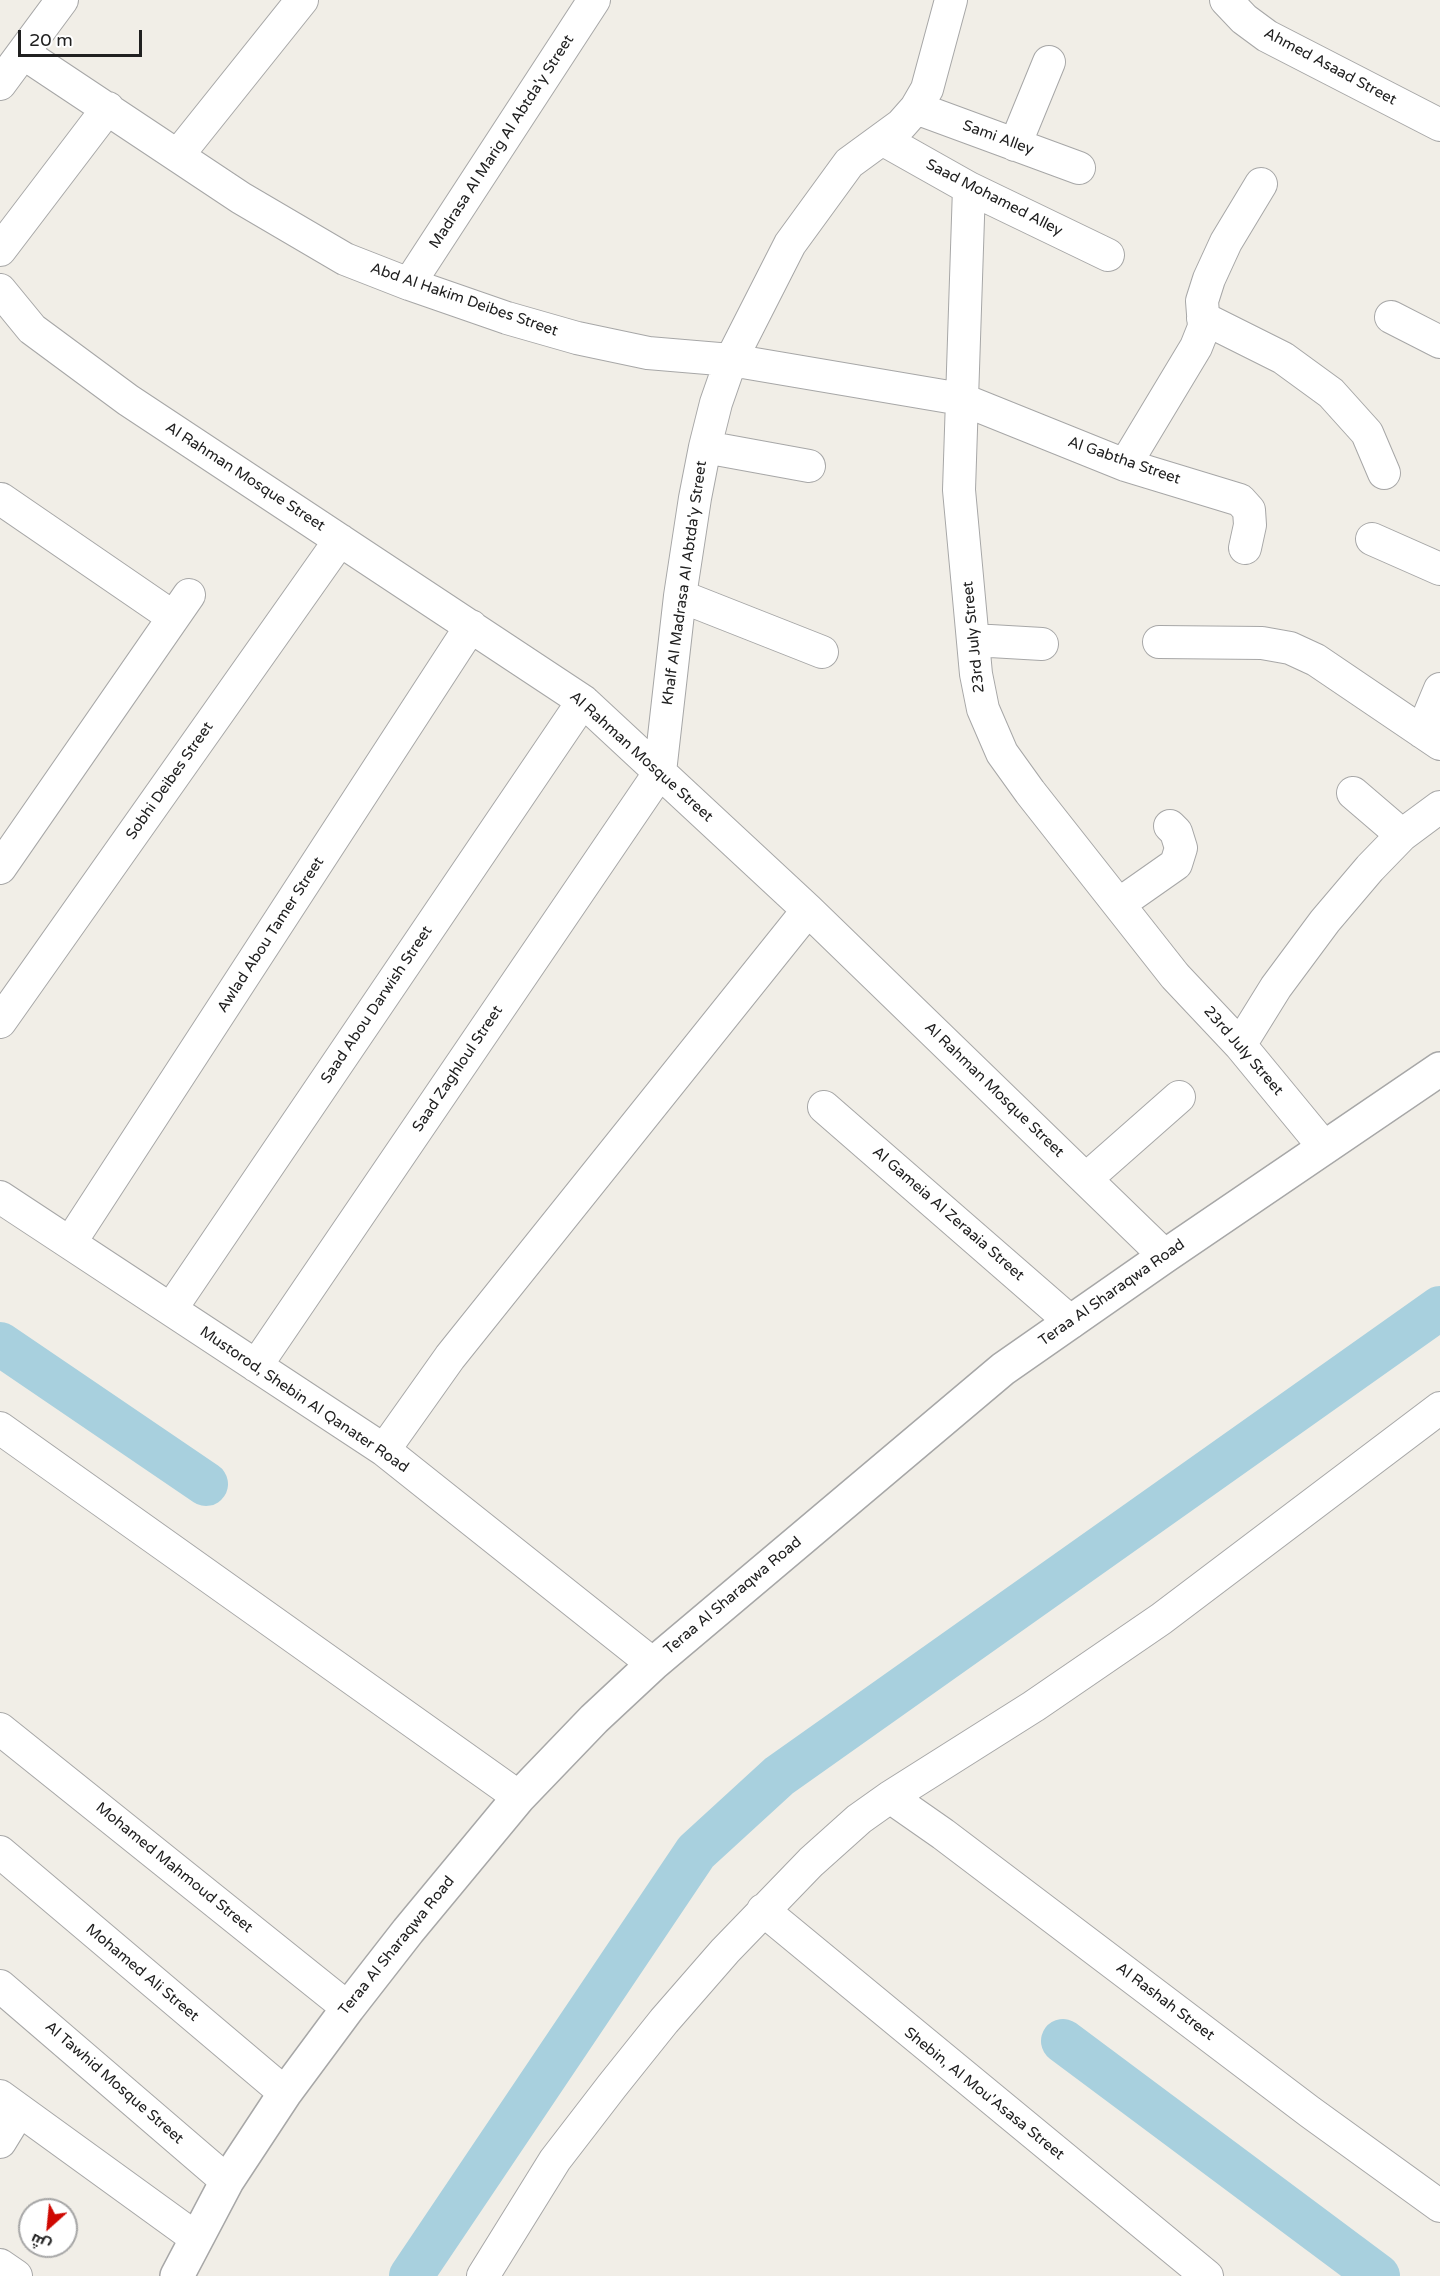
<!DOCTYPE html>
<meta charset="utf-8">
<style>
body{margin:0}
#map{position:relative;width:1440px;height:2276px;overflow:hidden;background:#f1eee7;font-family:"Varela Round",Cairo,sans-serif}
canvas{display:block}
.north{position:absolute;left:18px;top:2198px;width:60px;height:60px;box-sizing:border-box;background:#fff;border:2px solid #a6a6a6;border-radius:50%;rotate:207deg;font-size:16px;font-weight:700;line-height:24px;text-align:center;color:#202020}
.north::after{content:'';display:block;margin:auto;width:21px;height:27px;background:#cf0801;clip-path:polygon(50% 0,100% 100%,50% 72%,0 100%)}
.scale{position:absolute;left:18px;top:30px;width:124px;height:27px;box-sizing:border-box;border:3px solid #202020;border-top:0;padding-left:8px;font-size:18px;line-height:21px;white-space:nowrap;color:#202020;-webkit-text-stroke:4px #fff;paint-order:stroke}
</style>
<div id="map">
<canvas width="1440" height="2276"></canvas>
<div class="north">ش</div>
<div class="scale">20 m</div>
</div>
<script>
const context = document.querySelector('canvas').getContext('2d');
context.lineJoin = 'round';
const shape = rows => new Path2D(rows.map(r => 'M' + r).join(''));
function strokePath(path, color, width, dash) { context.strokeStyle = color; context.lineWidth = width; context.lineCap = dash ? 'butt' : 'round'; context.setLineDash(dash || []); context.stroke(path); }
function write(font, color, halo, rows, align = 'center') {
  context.font = font + ' "Varela Round",sans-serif'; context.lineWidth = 4.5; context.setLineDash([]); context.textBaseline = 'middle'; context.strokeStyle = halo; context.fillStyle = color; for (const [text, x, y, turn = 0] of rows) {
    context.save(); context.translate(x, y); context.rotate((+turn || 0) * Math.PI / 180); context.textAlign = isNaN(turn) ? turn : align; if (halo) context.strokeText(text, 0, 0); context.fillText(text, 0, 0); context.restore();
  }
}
const canal = shape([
 [0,1344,206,1484],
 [1063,2041,1378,2276],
 [411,2276,696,1852,779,1776,1440,1308]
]);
const minor = shape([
 [1226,0,1244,19,1267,36,1440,125],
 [23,53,241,198,345,259,409,284,507,318,577,338,648,353,731,360,961,399,1125,465,1240,500,1249,510,1250,525,1245,548],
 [0,84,62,0],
 [916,108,1079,168],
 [882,139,969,188,1108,255],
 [1015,145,1049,62],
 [178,155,302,0],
 [969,188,959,490,976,674,983,709,1002,753,1030,792,1175,976,1240,1045,1324,1147],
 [0,250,108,108],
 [409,284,594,0],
 [0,290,32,329,128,400,583,701,808,910,1165,1256],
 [1391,317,1440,342],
 [1203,318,1283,358,1331,393,1367,433,1384,473],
 [705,447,809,466],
 [1125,465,1196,347,1204,327,1202,301,1209,279,1226,242,1261,184],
 [1,499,173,617],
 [1372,539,1440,569],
 [680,596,822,652],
 [973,640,1042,644],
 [1159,642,1262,643,1290,648,1316,660,1440,744],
 [1422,732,1440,689],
 [1353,793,1402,835],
 [0,868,189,595],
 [1119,904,1176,864,1181,848,1176,832,1170,826],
 [0,1022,340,540],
 [1240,1045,1276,987,1325,921,1370,868,1402,835,1440,807],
 [824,1107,1071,1322],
 [1086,1179,1179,1097],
 [0,1197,384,1450,653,1664],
 [70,1243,471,626],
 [171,1309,583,701],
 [256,1366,660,772,680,596,695,498,705,447,716,403,731,360,790,244,849,163,901,125,916,108,927,89,951,0],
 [0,1428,519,1797],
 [384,1450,450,1357,808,910],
 [0,1729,348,2008],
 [890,1797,943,1834,1310,2112,1440,2206],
 [0,1852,285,2093],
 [763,1910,1207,2276],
 [0,1986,227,2181],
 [0,2096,196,2238],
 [0,2142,19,2111],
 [0,2265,16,2276],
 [483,2276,555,2160,612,2086,664,2021,725,1951,811,1862,859,1819,890,1797,1034,1706,1161,1619,1440,1408]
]);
const tertiary = shape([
 [177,2276,227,2181,285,2093,348,2008,408,1931,519,1797,594,1719,653,1664,1003,1369,1165,1256,1440,1069]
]);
const streetNames = [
 ["Ahmed Asaad Street",1330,67,28],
 ["Sami Alley",998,138,20],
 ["Madrasa Al Marig Al Abtda'y Street",502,142,-57],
 ["Saad Mohamed Alley",994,198,27],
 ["Abd Al Hakim Deibes Street",464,300,19],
 ["Al Gabtha Street",1124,461,19],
 ["Al Rahman Mosque Street",245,477,33],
 ["Khalf Al Madrasa Al Abtda'y Street",685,583,-82],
 ["23rd July Street",974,637,-96],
 ["Al Rahman Mosque Street",641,757,42],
 ["Sobhi Deibes Street",170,781,-55],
 ["Awlad Abou Tamer Street",271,935,-57],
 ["Saad Abou Darwish Street",377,1005,-56],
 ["23rd July Street",1243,1051,49],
 ["Saad Zaghloul Street",458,1069,-56],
 ["Al Rahman Mosque Street",994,1090,44],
 ["Al Gameia Al Zeraaia Street",948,1214,41],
 ["Teraa Al Sharaqwa Road",1112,1293,-35],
 ["Mustorod, Shebin Al Qanater Road",304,1400,34],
 ["Teraa Al Sharaqwa Road",733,1596,-40],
 ["Mohamed Mahmoud Street",174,1868,39],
 ["Teraa Al Sharaqwa Road",397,1946,-51],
 ["Mohamed Ali Street",142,1973,40],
 ["Al Rashah Street",1165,2002,37],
 ["Al Tawhid Mosque Street",114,2083,41],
 ["Shebin, Al Mou'Asasa Street",984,2094,39]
];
strokePath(canal, '#a8d0de', 44);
strokePath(minor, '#a7a7a7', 34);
strokePath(tertiary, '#a7a7a7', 36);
strokePath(minor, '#fff', 32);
strokePath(tertiary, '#fff', 33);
write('15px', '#202020', '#fff', streetNames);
</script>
